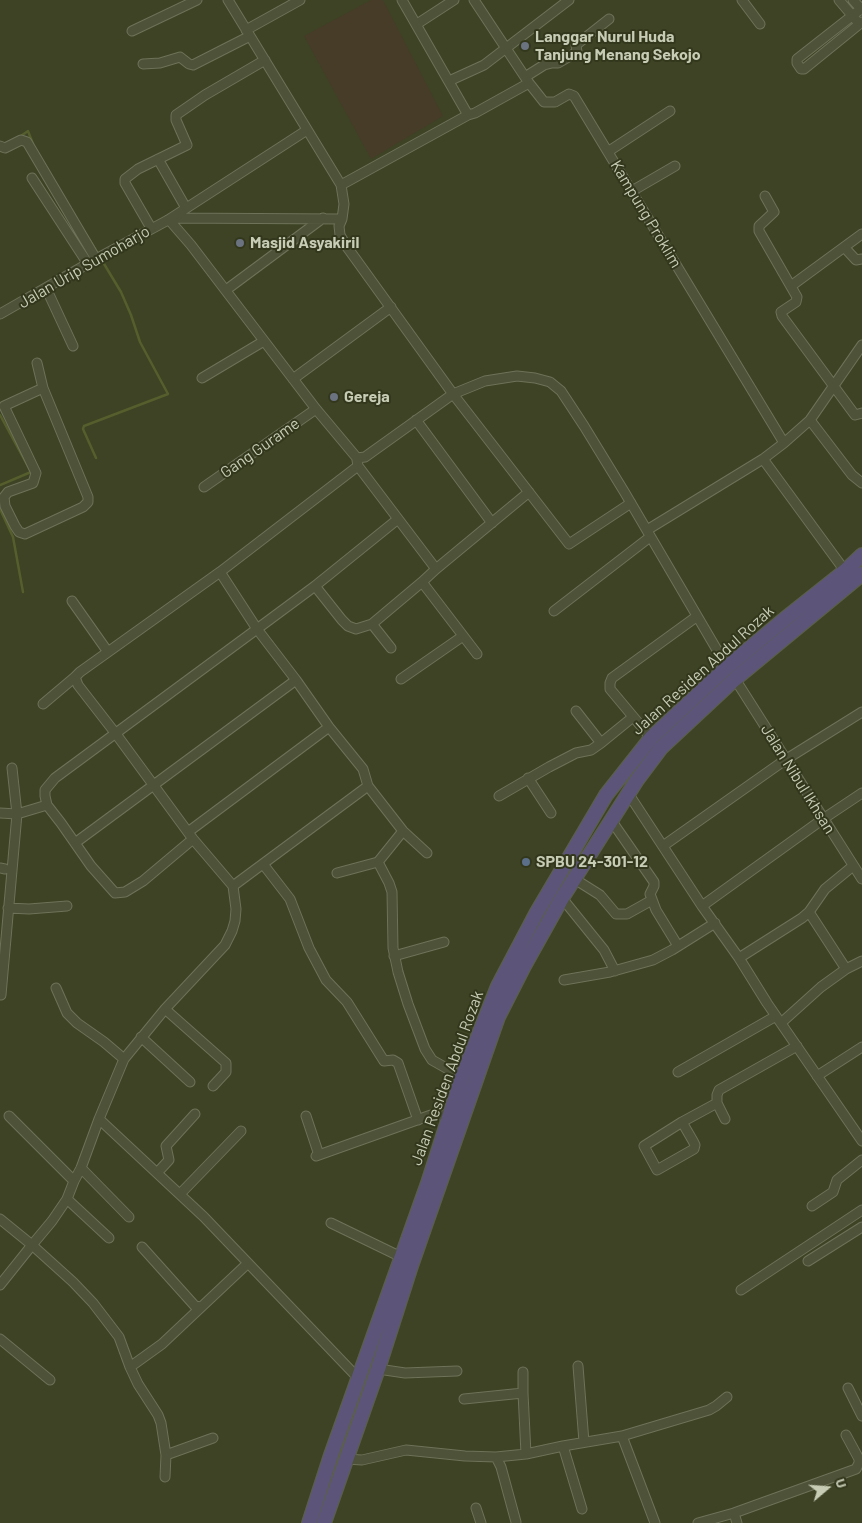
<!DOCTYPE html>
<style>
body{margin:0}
#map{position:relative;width:862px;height:1523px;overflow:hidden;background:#3d4324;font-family:Barlow,sans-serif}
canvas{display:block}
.north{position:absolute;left:802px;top:1463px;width:50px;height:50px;-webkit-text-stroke:4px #33381d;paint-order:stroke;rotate:72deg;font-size:14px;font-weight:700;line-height:20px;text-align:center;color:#c7ccb5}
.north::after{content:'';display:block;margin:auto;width:18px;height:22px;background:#c7ccb5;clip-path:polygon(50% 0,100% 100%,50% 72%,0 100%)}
</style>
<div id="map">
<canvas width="862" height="1523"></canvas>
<div class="north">U</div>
</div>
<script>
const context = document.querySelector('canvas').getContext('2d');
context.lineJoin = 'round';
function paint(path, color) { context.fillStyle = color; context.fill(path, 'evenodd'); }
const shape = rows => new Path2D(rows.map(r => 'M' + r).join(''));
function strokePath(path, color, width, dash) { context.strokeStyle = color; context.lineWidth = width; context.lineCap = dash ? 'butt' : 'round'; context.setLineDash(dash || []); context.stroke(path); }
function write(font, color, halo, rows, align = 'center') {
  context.font = font + ' Barlow,sans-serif'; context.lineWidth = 4; context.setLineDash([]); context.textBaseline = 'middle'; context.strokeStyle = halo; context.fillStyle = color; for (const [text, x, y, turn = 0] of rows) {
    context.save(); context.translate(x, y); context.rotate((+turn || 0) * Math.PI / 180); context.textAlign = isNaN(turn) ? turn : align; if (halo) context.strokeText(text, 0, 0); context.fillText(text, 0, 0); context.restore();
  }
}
const green = shape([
 [371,0,383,0,443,116,371,159,304,36]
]);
const stream = shape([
 [18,138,28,131,33,144],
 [89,239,121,292,131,315,140,342,168,394,84,426,83,429,96,458],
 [0,415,31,472,0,485],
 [0,509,13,537,23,592]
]);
const minor = shape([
 [402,0,468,115,475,113,529,83],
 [474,0,529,83,544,102,555,102,569,94,574,96,784,443,763,459],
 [742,0,760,24],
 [839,0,856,20],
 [853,0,862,10],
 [862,8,797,59,797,63,801,69,804,69,862,22],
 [417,24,454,0],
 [246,30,300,0],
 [132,31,197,0],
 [143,64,160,63,180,57,189,64,193,65,250,36],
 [525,77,544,65,552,63,558,63,577,52,576,45,609,19],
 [449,81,484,65,569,0],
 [0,146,5,148,21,140,27,142,96,259],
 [609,151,670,111],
 [158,159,186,208],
 [32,178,88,264],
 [341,185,468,115],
 [632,191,675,166],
 [765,196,774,212,759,226,759,231,797,297,796,302,781,312,782,316,855,415,862,413],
 [171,218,342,219,344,204,341,185,228,0],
 [342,219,339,226,340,235,347,247,453,394,569,544,631,503],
 [168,220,171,222,191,245,316,409,357,458,365,457,453,394,485,381,517,376,535,378,550,382,561,391,584,426,625,493,727,667],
 [151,228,125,183,125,179,138,169,187,145,176,120,176,115,205,95,265,60],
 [844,247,856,260,862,259],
 [791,286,862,234],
 [46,288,73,346],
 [226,290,323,218],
 [0,314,96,259,168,220,307,130],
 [37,363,43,388],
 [202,378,264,341],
 [293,379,391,307],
 [43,388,88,497,88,502,83,507,25,534,19,532,15,526,5,506,4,497,8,492,33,483,36,473,4,406,43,388],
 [416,420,492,523],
 [810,420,852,475,862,483],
 [784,443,810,420,862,345],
 [357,460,358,466,436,569,529,492],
 [204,487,316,409],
 [647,530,763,459,845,571],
 [436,569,422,582,477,654],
 [220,572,257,629,296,680,329,727,363,769,368,786,403,831,427,853],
 [315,586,342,620,348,626,356,629,372,624,422,582],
 [72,601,108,652],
 [554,611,650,537],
 [372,624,391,648],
 [401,679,463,636],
 [735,679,862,879],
 [43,704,75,677],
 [576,711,601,743,633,717],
 [651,738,610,689,610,683,612,678,696,617],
 [528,778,551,813],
 [628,793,702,906,739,958,767,1003,862,1141],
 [499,796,549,767,576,753,591,750,601,743],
 [47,805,61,823,91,866,115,893,125,892,143,881,193,839],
 [0,813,17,814,47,805,45,796,45,790,55,778,257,629,315,586,398,519],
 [611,820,654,882,654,886,650,894,656,910,678,946],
 [403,831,378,862,389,883,392,892,393,948,398,972,408,1004,425,1049,432,1060,462,1077],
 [188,832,329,727],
 [75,843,296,680],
 [663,846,785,760,862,712],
 [263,864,290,899,309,948,326,980,347,1002,384,1061,393,1060,398,1063,418,1120],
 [0,868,5,869],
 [337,873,378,862],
 [573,878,600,895,616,914,627,914,652,900],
 [233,886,368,786],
 [562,898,604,950,615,971],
 [702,906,823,819,862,793],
 [8,908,29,909,67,906],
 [394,956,444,942],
 [739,958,802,918,809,912,825,889,853,866],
 [846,969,862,961],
 [564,980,610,972,653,960,672,950,715,923],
 [56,988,67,1013,77,1023,104,1042,124,1059],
 [1,995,17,814,12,768],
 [165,1009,226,1063,226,1072,213,1086],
 [781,1023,821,987,846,969,809,912],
 [141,1037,190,1082],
 [678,1072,776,1016],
 [817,1076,862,1047],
 [9,1116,74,1181],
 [306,1116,319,1155],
 [99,1119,204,1217,358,1378],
 [725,1119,717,1103,717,1095,719,1090,797,1046],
 [682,1122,644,1146,657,1170,694,1149,695,1145,693,1141,682,1122,717,1103],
 [316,1156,431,1115,449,1115],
 [81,1168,129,1217],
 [157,1173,169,1160,166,1146,195,1114],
 [180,1194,241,1131],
 [67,1199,109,1238],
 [812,1206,833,1192,837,1180,862,1160],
 [0,1219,32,1245,52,1221,67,1199,74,1181,81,1168,99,1119,124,1059,165,1009,225,945,232,931,235,921,236,909,233,886,193,839,116,734,78,685,75,677,80,672,220,572,358,466],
 [331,1223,397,1255,404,1260],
 [142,1247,195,1306,200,1307],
 [808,1261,862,1227],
 [0,1285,32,1245,73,1282,93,1303,119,1337,130,1367,138,1384,158,1415,161,1423,166,1455,165,1477],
 [741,1290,862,1210],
 [0,1339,50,1380],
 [578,1366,584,1442],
 [130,1367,162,1344,247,1264],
 [378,1369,405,1373,457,1371],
 [848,1388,862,1416],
 [523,1393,523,1372],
 [464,1399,523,1393,526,1454],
 [622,1436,655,1523],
 [563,1446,582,1509],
 [166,1455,213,1438],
 [496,1457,501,1467,516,1522],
 [346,1459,362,1460,406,1450,465,1456,496,1457,526,1454,563,1446,622,1436,709,1410,716,1406,727,1397],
 [476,1508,481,1523],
 [734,1513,737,1523],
 [698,1523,734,1513,856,1469,859,1463,859,1459,846,1435]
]);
const highway = shape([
 [309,1523,331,1455,428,1183,462,1077,498,986,537,912,606,795,651,738,727,667,786,618,845,571,862,555],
 [324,1523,378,1369,411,1266,498,1017,524,966,562,898,637,780,661,748,735,679,862,574]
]);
const markers = [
 [525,46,5,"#6b7280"],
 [240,243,5,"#6b7280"],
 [334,397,5,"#6b7280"],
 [526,862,5,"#5c6f8a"]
];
const poiNames = [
 ["Langgar Nurul Huda",535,37],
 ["Tanjung Menang Sekojo",535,55],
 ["Masjid Asyakiril",250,243],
 ["Gereja",344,397],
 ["SPBU 24-301-12",536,862]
];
const streetNames = [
 ["Kampung Proklim",646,214,59],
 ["Jalan Urip Sumoharjo",84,267,-30],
 ["Gang Gurame",260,448,-35],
 ["Jalan Residen Abdul Rozak",703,670,-42],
 ["Jalan Nibul Ikhsan",798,779,58],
 ["Jalan Residen Abdul Rozak",447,1078,-70]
];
paint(green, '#463c28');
strokePath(stream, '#555e2c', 2.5);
strokePath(minor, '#6e7259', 11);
strokePath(highway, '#5b6046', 16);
strokePath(minor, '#4d5238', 9);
strokePath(highway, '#5c5579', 14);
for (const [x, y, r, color] of markers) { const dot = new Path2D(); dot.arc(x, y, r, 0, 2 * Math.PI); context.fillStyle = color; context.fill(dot); strokePath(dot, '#33381d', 2); }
write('bold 16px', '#c7ccb5', '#33381d', poiNames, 'left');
write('16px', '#c7ccb5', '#33381d', streetNames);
</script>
